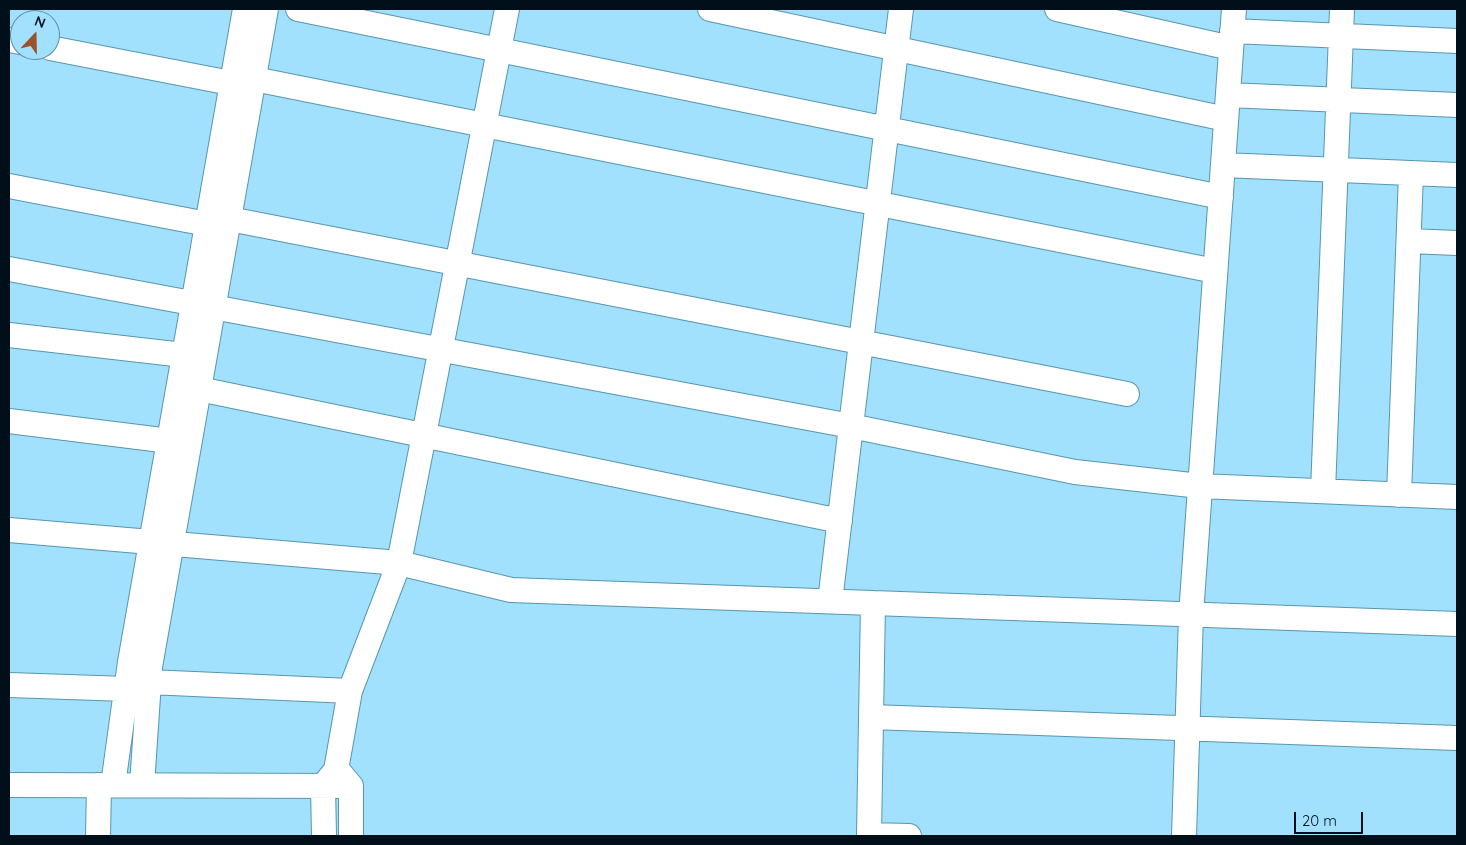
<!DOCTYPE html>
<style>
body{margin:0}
#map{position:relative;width:1466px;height:845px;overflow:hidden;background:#a1e1fd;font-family:Quicksand,sans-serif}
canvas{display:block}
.frame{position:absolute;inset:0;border:10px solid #000f19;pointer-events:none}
.north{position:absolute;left:10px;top:10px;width:50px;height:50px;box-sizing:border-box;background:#a1e1fd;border:1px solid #618da2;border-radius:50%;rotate:21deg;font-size:14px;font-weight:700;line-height:20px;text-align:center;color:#000f19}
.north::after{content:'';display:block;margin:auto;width:18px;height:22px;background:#99522b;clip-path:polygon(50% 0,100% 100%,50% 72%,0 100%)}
.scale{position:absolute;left:1294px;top:812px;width:69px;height:22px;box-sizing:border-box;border:2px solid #000f19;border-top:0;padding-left:6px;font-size:15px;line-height:18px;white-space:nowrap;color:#000f19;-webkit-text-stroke:4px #a1e1fd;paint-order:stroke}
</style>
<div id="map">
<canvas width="1466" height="845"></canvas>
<div class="frame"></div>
<div class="north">N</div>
<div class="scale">20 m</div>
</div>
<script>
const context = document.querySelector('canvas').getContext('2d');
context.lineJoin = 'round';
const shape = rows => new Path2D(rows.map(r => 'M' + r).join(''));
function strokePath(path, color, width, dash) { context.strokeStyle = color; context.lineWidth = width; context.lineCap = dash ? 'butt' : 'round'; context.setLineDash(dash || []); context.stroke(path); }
const minor = shape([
 [298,9,1221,197],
 [710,9,1226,119],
 [1057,9,1231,48],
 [1232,31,1457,41],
 [9,40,20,42],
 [50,48,246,86],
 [254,79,1215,271],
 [1228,95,1457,105],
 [1223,165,1457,175],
 [9,186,207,224],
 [209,215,1127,394],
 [1409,241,1457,243],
 [9,269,851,426,1075,472,1200,486,1457,497],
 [9,335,201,357],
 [199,389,840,521],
 [9,421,186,443],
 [1323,491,1342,9],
 [1399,495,1411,173],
 [9,530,399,563,511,590,1457,624],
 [830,601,901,9],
 [873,603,869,835,909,836],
 [149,682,350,691],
 [9,685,127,689],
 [871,717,1457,738],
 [341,774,351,786,351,836],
 [9,785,351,786],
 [113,785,130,662,245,9],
 [142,785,150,667,266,9],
 [98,836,99,785],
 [324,836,323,786,336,770,350,691,399,563,507,9],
 [1184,836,1191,615,1234,9]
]);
strokePath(minor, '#5796b0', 26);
strokePath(minor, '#fff', 24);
</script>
